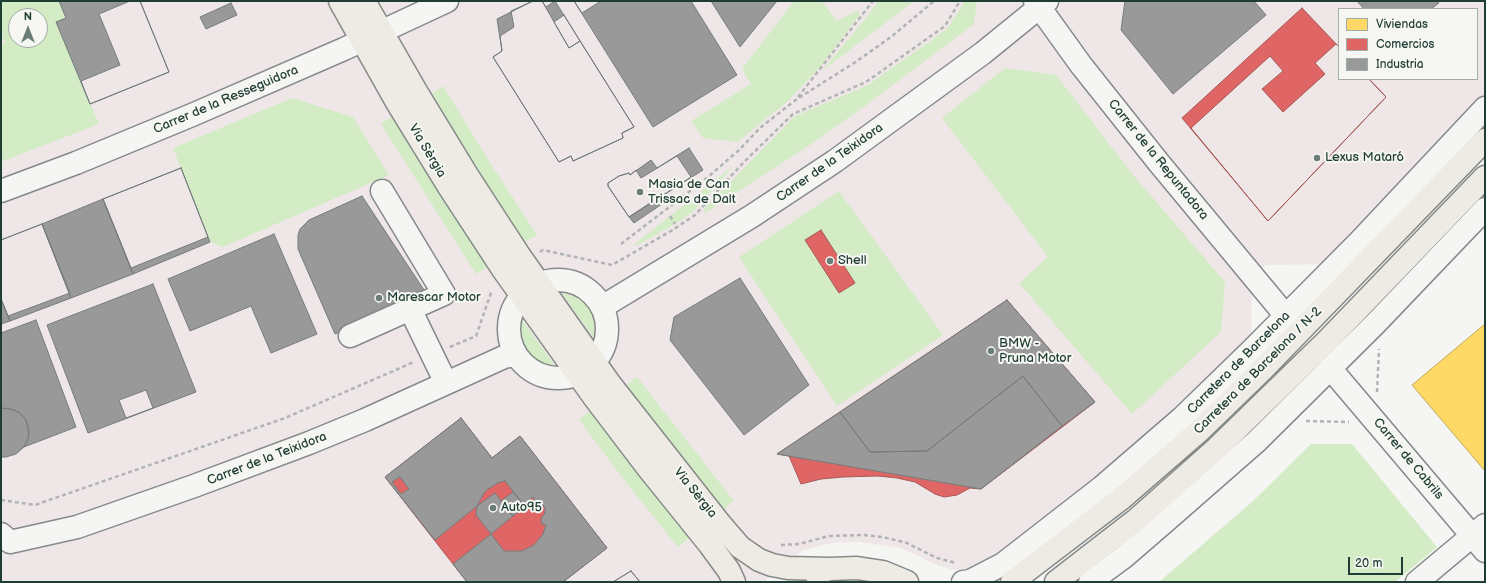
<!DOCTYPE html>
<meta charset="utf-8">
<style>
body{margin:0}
#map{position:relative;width:1486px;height:583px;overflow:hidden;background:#f5f5f3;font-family:"Balsamiq Sans",sans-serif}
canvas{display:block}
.frame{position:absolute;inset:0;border:2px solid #1f3d34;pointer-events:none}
.legend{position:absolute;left:1338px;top:8px;width:140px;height:72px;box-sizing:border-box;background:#f6f6f2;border:1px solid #a0aca6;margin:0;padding:5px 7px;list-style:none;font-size:12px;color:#1f3d34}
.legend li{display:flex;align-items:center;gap:8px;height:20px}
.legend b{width:20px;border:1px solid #a0aca6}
.north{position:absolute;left:8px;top:8px;width:40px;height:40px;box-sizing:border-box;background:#f6f6f2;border:1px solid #a0aca6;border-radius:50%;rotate:0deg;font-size:11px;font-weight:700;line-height:16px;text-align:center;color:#1f3d34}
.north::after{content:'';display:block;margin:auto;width:14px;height:18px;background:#6a7d77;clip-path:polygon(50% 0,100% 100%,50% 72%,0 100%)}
.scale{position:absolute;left:1348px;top:557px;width:55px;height:18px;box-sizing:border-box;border:2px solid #1f3d34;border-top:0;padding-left:5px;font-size:12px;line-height:14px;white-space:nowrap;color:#1f3d34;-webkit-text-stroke:3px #f6f6f2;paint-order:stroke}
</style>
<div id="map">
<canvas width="1486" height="583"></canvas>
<div class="frame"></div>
<ul class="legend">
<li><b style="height:11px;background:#ffd966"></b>Viviendas</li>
<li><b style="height:11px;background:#e06666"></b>Comercios</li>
<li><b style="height:11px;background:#999"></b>Industria</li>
</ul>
<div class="north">N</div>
<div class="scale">20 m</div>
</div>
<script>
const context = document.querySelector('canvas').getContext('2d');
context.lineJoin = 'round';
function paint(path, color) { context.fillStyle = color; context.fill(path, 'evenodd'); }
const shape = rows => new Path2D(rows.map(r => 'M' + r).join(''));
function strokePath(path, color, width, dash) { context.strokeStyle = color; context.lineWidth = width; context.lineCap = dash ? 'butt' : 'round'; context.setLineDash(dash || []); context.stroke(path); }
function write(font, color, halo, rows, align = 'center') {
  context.font = font + ' "Balsamiq Sans",sans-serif'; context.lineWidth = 4; context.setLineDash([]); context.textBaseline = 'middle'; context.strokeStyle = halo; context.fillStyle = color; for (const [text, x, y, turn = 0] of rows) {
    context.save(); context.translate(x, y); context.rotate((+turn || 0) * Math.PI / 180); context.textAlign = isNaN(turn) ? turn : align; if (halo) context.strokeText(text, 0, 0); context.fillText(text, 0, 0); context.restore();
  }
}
const built = shape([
 [1,1,1485,1,1485,95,1344,241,1349,247,1334,264,1266,265,1252,277,1251,346,1219,377,1213,371,1126,453,1028,529,1033,536,997,563,968,570,950,569,932,563,917,555,900,548,860,542,832,543,803,550,763,582,1,582],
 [1339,9,1477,9,1477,79,1339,79],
 [16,16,40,16,40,40,16,40]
]);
const green = shape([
 [1,1,59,1,66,18,57,22,99,124,1,162,1,44,5,43,1,34],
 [16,16,40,16,40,40,16,40],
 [794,1,821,1,837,21,856,11,858,11,860,14,821,66,787,102,737,142,703,138,691,121,751,84,742,69],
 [878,1,914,1,822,71,866,18],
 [965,1,977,1,974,24,862,108,807,147,705,213,704,209,795,116,868,85,947,29],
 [1005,68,1056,75,1134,176,1225,282,1221,332,1132,414,1019,283,1048,257,942,118],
 [443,86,489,161,537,235,525,242,477,168,431,94],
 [292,98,353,117,389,175,223,247,210,242,173,148],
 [392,117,487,267,476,274,381,124],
 [734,165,693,212,675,224,636,246,635,244],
 [839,191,943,335,837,406,739,257],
 [561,292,575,297,584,303,590,310,593,318,595,328,594,338],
 [522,320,555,366,544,364,536,360,528,353,523,344,520,333],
 [637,377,734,501,724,510,626,385],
 [590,411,639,476,689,538,678,547,628,485,579,420],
 [1311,444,1352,444,1437,547,1395,582,1159,582,1252,502]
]);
const homes = shape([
 [1485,324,1485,471,1412,385,1485,324]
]);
const shops = shape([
 [1302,8,1339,47,1339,79,1369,79,1386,97,1268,221,1182,118,1302,8],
 [1336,44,1339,47,1339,79,1369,79,1386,97,1268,221,1191,128,1270,56,1283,71,1262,89,1283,112,1325,74,1315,63,1336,44],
 [356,215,360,216,363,218,415,299,357,325,323,239,323,234,328,227,356,215],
 [821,230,855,283,839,293,805,240,821,230],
 [1007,300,1095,402,981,489,970,488,957,495,944,497,935,494,915,482,897,478,878,476,843,477,821,479,801,484,789,456,777,454,1007,300],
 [461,418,492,458,520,436,607,548,563,582,467,582,385,477,461,418]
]);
const industry = shape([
 [59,1,140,1,169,72,90,104,56,22,66,18,59,1],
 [130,1,140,1,169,72,90,104,81,81,120,65,99,14,130,1],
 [533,1,542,1,546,7,555,1,634,127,622,133,623,138,573,161,571,156,559,162,493,57,502,51,497,19,533,1],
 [533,1,542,1,569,48,580,41,634,127,622,133,623,138,573,161,571,156,559,162,493,57,502,51,500,36,514,27,511,11,533,1],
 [574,1,691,1,737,75,653,127,574,1],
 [574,1,601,1,582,13,574,1],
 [711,1,777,1,740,47,711,1],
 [1125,1,1254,1,1266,15,1173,94,1121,30,1125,1],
 [1357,1,1437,1,1439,3,1431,9,1364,9,1357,1],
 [231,3,237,15,206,29,200,17,231,3],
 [564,15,580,41,569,48,554,22,564,15],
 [689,148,703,170,629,217,608,186,608,183,619,176,629,173,630,175,651,160,657,168,689,148],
 [677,156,691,177,629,217,608,186,608,183,619,176,629,173,630,175,636,170,641,178,677,156],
 [181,168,210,242,133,274,103,199,181,168],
 [181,168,208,237,131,268,103,199,181,168],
 [362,196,426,293,335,334,298,249,298,235,300,229,309,220,362,196],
 [658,198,662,204,634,223,629,217,658,198],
 [103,199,133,274,71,298,42,224,103,199],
 [42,224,71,298,10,321,1,299,1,240,42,224],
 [42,224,70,293,8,316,1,299,1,240,42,224],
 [274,234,317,334,271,353,251,306,190,331,168,279,274,234],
 [740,278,809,385,744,435,670,340,674,317,740,278],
 [153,284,196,392,88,433,47,325,153,284],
 [1,299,10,321,1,324,1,299],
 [1007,300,1095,402,1062,426,1023,376,927,451,870,452,840,412,1007,300],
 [36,320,76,427,24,447,29,435,26,420,20,413,15,410,1,408,1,333,36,320],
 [1023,376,1062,426,981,489,777,454,840,412,870,452,927,451,1023,376],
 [146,390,153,408,126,418,119,400,146,390],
 [1,408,11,409,20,413,26,420,29,430,28,440,24,447,16,454,6,457,1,457,1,408],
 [461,418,492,458,520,436,607,548,563,582,467,582,453,564,491,534,476,515,477,506,435,540,385,477,461,418],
 [400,477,409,489,401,494,392,482,400,477],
 [505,481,523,504,533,497,536,502,543,505,545,508,545,513,541,519,542,524,546,525,543,534,534,545,522,551,504,551,491,534,513,516,495,493,477,506,484,493,488,489,498,483,505,481],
 [513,492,525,507,513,516,501,501,513,492],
 [631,571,640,582,613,582,631,571],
 [631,571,640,582,613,582,631,571]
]);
const path = shape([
 [798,97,873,1],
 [670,216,675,224],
 [621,244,707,178,739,150,760,128,797,99,854,63,891,37,934,1],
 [540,252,543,250,612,265,671,231,695,215,744,162,793,114,866,82,945,26,960,1],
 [450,347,476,336,492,290],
 [1377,392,1379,349],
 [1306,421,1349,422],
 [1,500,35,505,285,418,414,362],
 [781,545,799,544,829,536,863,535,883,537,907,543,937,558,956,563]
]);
const minor = shape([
 [1035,1,1081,65,1159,163,1286,316],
 [1,191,76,163,192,115,344,49,447,1],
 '509 329a49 49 0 1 1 98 0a49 49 0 1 1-98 0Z',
 [602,307,752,216,835,161,983,53,1047,1],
 [410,309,446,383],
 [350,336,444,294,382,191],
 [1330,368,1485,551],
 [1,534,10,542,77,527,194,486,309,443,365,420,504,357,516,355],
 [963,582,970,581,1003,564,1102,487,1183,417,1250,352,1360,241,1485,108],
 [1090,582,1124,557,1168,519,1257,441,1376,323,1485,209],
 [1417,582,1485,525]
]);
const major = shape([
 [340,1,398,104,449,187,502,268,594,397,648,468,710,545,729,571,734,582],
 [364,1,417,93,467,175,519,255,610,384,721,525,740,547,759,560,772,565,788,568,830,569],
 [815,573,830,569,857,568,883,572,907,582],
 [1012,582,1122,498,1198,432,1263,369,1485,140],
 [1056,582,1136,520,1216,449,1327,341,1485,177]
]);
const markers = [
 [1317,158,4,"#6a7d77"],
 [640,192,4,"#6a7d77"],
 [830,261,4,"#6a7d77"],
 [379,298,4,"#6a7d77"],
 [991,351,4,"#6a7d77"],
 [493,508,4,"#6a7d77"]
];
const streetNames = [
 ["Carrer de la Resseguidora",226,100,-23],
 ["Via Sèrgia",427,151,59],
 ["Carrer de la Repuntadora",1158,160,51],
 ["Carrer de la Teixidora",830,163,-35],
 ["Carretera de Barcelona",1239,363,-45],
 ["Carretera de Barcelona / N-2",1258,371,-45],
 ["Carrer de la Teixidora",267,459,-21],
 ["Carrer de Cabrils",1408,459,50],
 ["Via Sèrgia",695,493,51]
];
const poiNames = [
 ["Lexus Mataró",1325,158],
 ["Masia de Can",648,185],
 ["Trissac de Dalt",648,200],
 ["Shell",838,261],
 ["Marescar Motor",387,298],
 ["BMW -",999,344],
 ["Pruna Motor",999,359],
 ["Auto95",501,508]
];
paint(built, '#efe7e7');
paint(green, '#d4ecc6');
paint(homes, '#ffd966');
strokePath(homes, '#bcaa57', 1);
paint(shops, '#e06666');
strokePath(shops, '#a65a57', 1);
paint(industry, '#999');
strokePath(industry, '#747d7b', 1);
strokePath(minor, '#858a88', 25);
strokePath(major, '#858a88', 25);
strokePath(path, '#b0b4b2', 2.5, [4, 3]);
strokePath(minor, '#f5f5f3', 22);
strokePath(major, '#eeebe4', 22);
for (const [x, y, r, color] of markers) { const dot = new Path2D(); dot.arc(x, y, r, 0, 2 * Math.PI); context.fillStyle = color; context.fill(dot); strokePath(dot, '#f6f6f2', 1.5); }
write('13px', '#1f3d34', '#f6f6f2', streetNames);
write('13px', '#1f3d34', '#f6f6f2', poiNames, 'left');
</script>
